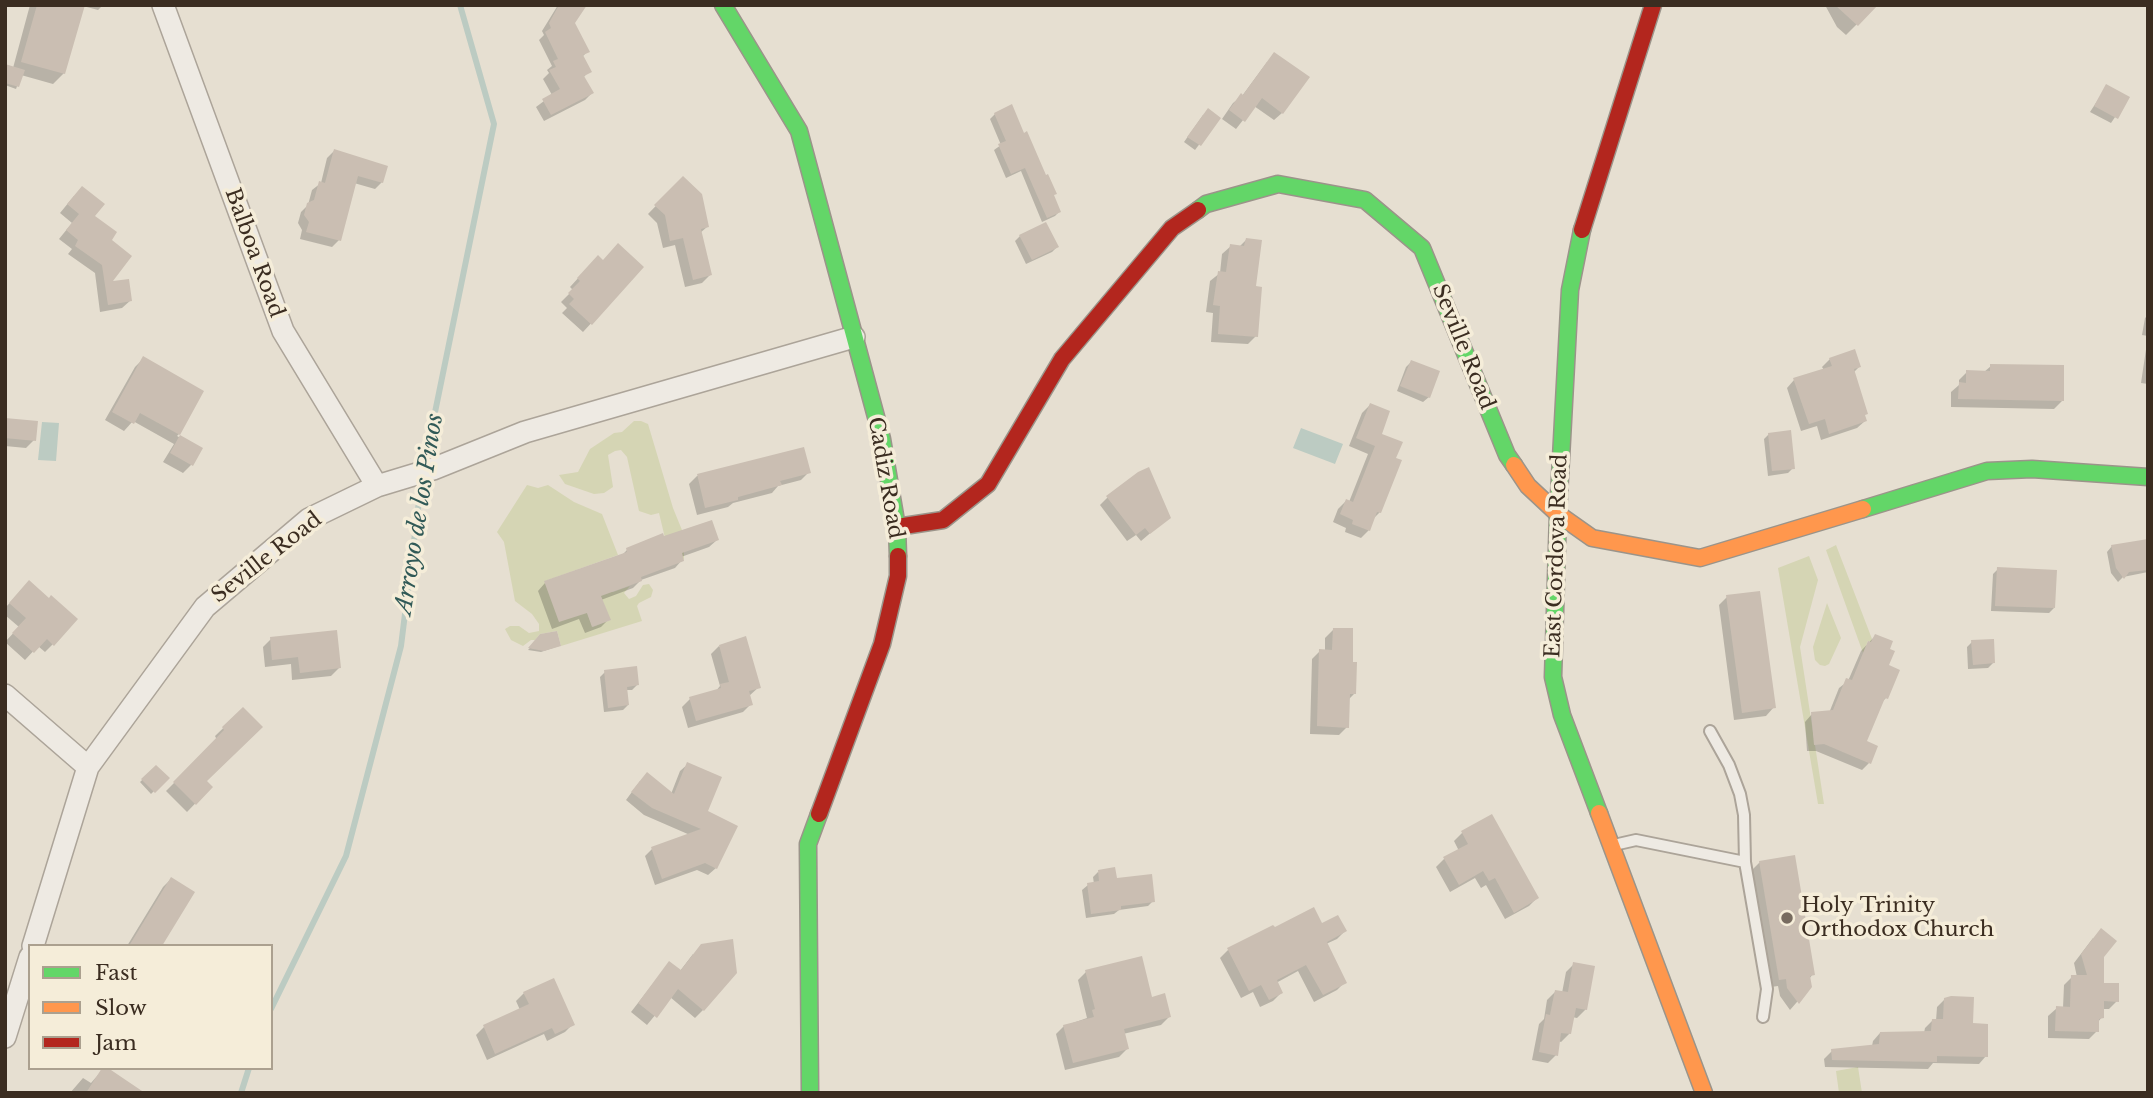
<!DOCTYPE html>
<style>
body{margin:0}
#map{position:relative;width:2153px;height:1098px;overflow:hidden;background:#e6dfd1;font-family:"Libre Baskerville",serif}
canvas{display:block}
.frame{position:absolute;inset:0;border:7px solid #3b2d21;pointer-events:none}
.legend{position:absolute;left:28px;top:944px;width:245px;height:126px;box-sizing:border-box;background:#f5edd9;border:2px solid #aba08f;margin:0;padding:9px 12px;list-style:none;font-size:21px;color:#3b2d21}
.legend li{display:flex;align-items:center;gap:14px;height:35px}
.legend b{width:35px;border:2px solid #aba08f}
</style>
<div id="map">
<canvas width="2153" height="1098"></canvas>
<div class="frame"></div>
<ul class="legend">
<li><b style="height:9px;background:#63d668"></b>Fast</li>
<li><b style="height:9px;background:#ff974d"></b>Slow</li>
<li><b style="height:9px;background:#b3261e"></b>Jam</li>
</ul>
</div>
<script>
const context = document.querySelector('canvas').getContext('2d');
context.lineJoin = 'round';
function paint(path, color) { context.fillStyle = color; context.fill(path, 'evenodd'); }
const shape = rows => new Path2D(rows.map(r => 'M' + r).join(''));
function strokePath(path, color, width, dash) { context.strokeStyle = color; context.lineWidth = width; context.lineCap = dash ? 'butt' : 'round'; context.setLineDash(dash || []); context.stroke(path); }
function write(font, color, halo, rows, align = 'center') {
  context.font = font + ' "Libre Baskerville",serif'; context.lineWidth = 7; context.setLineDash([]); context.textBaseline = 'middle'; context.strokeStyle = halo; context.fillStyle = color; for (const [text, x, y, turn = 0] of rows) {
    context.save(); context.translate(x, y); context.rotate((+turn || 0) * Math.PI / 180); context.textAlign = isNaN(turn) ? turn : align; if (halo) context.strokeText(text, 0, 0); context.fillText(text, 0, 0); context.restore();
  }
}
const green = shape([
 [634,421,641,421,648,424,673,508,684,535,684,561,675,535,665,538,659,513,651,515,639,511,627,457,621,450,615,451,608,455,613,487,604,493,594,494,565,484,559,475,578,472,590,449,614,433,622,432],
 [527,485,538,488,548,485,574,502,602,514,618,555,545,581,587,613,593,627,610,620,599,592,613,592,630,586,624,593,629,599,636,596,643,585,649,584,653,590,651,597,639,603,637,606,642,621,561,646,557,631,540,634,535,640,531,640,523,646,511,640,505,629,510,626,519,626,529,633,539,631,539,624,532,614,515,601,504,542,497,532],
 [1836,545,1872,639,1871,642,1868,641,1863,653,1826,550],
 [1809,556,1818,580,1800,647,1824,804,1818,804,1778,568],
 [1827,603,1841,638,1829,664,1825,666,1820,665,1815,660,1813,647],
 [1858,1067,1862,1093,1839,1093,1836,1071]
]);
const water = shape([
 [42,422,59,423,56,461,38,460],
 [1301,428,1343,444,1335,464,1293,448]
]);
const shadow = shape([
 [30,5,103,5,98,10,83,6,64,73,53,84,21,75,16,89,5,85,5,66,13,68],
 [558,5,578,5,573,23,588,51,582,57,589,71,583,78,592,93,585,100,544,121,536,107,552,95,543,79,549,73,547,70,552,66,539,40,544,35,542,31],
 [1825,5,1876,5,1846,35,1837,27],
 [1267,62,1282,113,1274,120,1254,106,1236,129,1222,119,1233,103,1242,96],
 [2107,86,2128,98,2111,123,2090,112],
 [995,114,1059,212,1055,216,1042,222,1021,171,1006,178,994,150,1001,145,990,119],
 [1203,115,1219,118,1195,150,1184,142],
 [334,151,382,182,375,189,354,183,339,240,332,247,300,239,302,230,298,223,301,212,308,205,312,190,321,183,327,158],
 [683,178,707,227,700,233,710,275,702,283,685,287,675,245,663,248,657,223,648,214],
 [74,196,109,240,109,284,131,300,122,308,100,312,95,273,68,254,72,249,59,239,72,223,60,213],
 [1020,236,1057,247,1052,252,1026,264,1015,241],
 [1246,240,1254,288,1256,336,1248,344,1211,342,1213,313,1206,312,1210,281,1220,273,1222,254,1231,246,1239,247],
 [603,262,642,268,583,332,562,313,567,308,561,302,573,290,570,287,590,265],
 [2148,315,2148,384,2141,383,2148,336,2142,335,2145,318],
 [143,359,179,434,177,436,201,449,191,465,183,473,163,462,174,444,133,421,124,431,105,420,135,367],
 [1830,359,1859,367,1853,373,1865,421,1857,428,1821,440,1817,426,1801,431,1787,388,1794,380,1824,370,1822,367],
 [1411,362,1429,397,1423,402,1397,391,1406,367],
 [1991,366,2062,401,2054,409,1951,407,1951,392,1959,385,1959,380,1967,372,1984,372],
 [1370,405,1379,435,1394,459,1380,512,1373,519,1369,530,1361,538,1345,532,1346,528,1333,522,1338,509,1346,501,1349,502,1368,454,1349,446,1362,413],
 [5,420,34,440,26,448,5,446],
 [1769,434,1793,468,1788,473,1768,476,1764,439],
 [809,472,801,480,778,486,772,493,733,503,728,507,697,515,689,484,697,476],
 [1108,497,1168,518,1141,541,1136,535,1127,541,1100,505],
 [717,540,709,547,681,557,682,560,675,568,641,580,633,588,601,600,609,619,601,627,585,633,579,619,552,629,538,591,545,583,621,556,627,550],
 [2148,541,2148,572,2123,577,2118,582,2111,573,2107,552,2112,546],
 [1998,569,2054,608,2049,613,1991,611,1993,574],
 [21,591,53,644,45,652,38,646,25,660,5,642,19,627,5,615,5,608],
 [1727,597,1774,707,1766,716,1734,720,1719,605],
 [1333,630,1354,694,1348,700,1347,727,1339,735,1310,734,1312,659,1320,651,1325,651,1325,638],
 [541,636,559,646,541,652,528,650],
 [1875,636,1887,666,1886,698,1880,704,1864,742,1869,763,1862,770,1816,751,1807,751,1805,722,1812,714,1829,713,1839,688,1848,681,1861,651],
 [271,639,339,668,331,676,292,680,291,664,265,667,263,647],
 [1972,642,1993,663,1988,668,1968,669,1967,647],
 [719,646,759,687,749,696,751,704,743,712,688,728,682,707,690,699,715,692,720,686,711,654],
 [605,672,637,685,632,690,626,690,628,705,623,710,604,712,600,677],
 [243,709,205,781,211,787,187,812,166,791,217,740,215,736],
 [688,764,705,812,735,827,716,868,708,875,697,870,655,885,645,856,652,849,690,835,644,815,626,800,640,781,671,794,680,771],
 [156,767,167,778,151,794,140,782],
 [1492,816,1537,898,1529,906,1505,919,1486,885,1481,888,1475,878,1450,892,1436,867,1444,859,1459,851,1454,841,1462,833],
 [1760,862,1813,974,1809,979,1810,987,1790,1010,1780,996,1778,986,1771,987,1752,870],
 [1098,872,1115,880,1153,901,1148,906,1119,910,1114,914,1086,918,1082,890,1088,885,1094,884,1093,877],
 [171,879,160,946,127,946,163,887],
 [1321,925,1345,931,1337,939,1326,944,1345,982,1337,990,1314,1002,1298,971,1276,983,1281,993,1273,1001,1260,1007,1253,992,1241,998,1220,958,1228,950],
 [2093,938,2102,956,2102,984,2117,1001,2109,1009,2102,1009,2102,1017,2098,1022,2097,1031,2089,1039,2048,1038,2048,1016,2057,1008,2063,1008,2064,985,2072,977,2077,977,2074,963],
 [693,954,703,1010,695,1018,670,997,647,1025,631,1012,662,972,680,971],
 [1574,964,1586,1009,1577,1018,1572,1017,1570,1033,1561,1042,1558,1041,1556,1055,1548,1063,1532,1060,1539,1024,1544,1019,1547,1000,1555,992,1562,993,1566,972],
 [1086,972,1150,999,1169,1017,1161,1025,1123,1034,1127,1049,1119,1057,1065,1070,1056,1034,1064,1026,1087,1018,1078,980],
 [524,993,573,1024,565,1032,547,1041,544,1034,487,1060,476,1035,484,1027,520,1010,516,1001],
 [1944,1000,1972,1025,1986,1056,1979,1064,1933,1063,1928,1069,1825,1067,1824,1059,1832,1051,1872,1046,1873,1041,1880,1033,1924,1033,1925,1028,1932,1021,1936,1021,1937,1007],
 [104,1068,127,1093,70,1093,83,1078,91,1083]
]);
const stream = shape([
 [424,466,494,124,460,5],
 [271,1009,346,856,401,646,422,477],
 [241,1093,249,1068]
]);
const building = shape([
 [37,5,85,5,65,74,21,62],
 [559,5,587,5,575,23,590,52,583,55,592,72,584,76,594,93,551,115,542,99,560,89,549,70,556,67,553,61,558,59,545,32,551,28,549,23],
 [1835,5,1878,5,1858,26],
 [1274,52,1310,77,1283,114,1262,98,1245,122,1229,110,1241,93,1243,95],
 [5,64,25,70,19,87,5,83],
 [2106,84,2130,97,2118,119,2094,106],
 [1012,104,1024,133,1027,131,1046,175,1048,174,1057,194,1054,195,1061,212,1047,218,1025,168,1011,174,998,144,1006,141,994,113],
 [1208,108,1221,118,1201,146,1187,137],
 [334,149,388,166,383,183,358,176,341,241,306,232,309,222,304,215,307,203,314,200,319,181,325,183],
 [683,176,702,194,709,227,701,229,712,275,693,280,683,238,670,241,665,215,654,205],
 [82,186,105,204,95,216,117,232,112,240,132,256,113,281,129,279,132,301,108,305,102,265,75,246,78,240,66,230,79,214,67,204],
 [1046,222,1059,247,1032,260,1019,235],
 [1246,238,1262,240,1256,286,1262,287,1258,337,1218,334,1220,306,1213,305,1218,271,1226,272,1230,244,1244,246],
 [618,243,644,267,592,325,569,304,574,299,568,293,580,281,577,278,598,255,603,260],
 [1855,349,1861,367,1854,369,1868,414,1865,415,1867,421,1829,434,1825,419,1809,424,1793,378,1832,366,1829,358],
 [143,356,204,391,180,435,140,413,134,424,112,412],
 [1411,360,1440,371,1430,398,1400,386],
 [1990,364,2064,365,2064,401,1958,399,1959,382,1966,383,1966,370,1990,371],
 [1370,403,1390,411,1382,434,1403,442,1396,458,1402,460,1381,513,1377,512,1370,531,1352,524,1353,520,1340,514,1346,499,1353,502,1375,446,1356,438],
 [5,418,38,421,36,441,5,438],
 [1791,430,1795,469,1772,471,1768,433],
 [180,435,203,448,193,466,170,453],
 [804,447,811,473,780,481,782,485,738,497,738,500,705,508,697,474],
 [1149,467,1171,518,1150,534,1145,528,1136,535,1106,496,1138,472],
 [712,520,719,540,682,553,684,561,641,577,642,581,601,596,611,620,592,627,587,613,559,622,544,581,627,552,626,548,663,533,664,536],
 [2148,539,2148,570,2129,572,2124,579,2116,568,2111,545],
 [1997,567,2057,570,2055,608,1995,606],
 [29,580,49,598,51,595,78,619,54,646,47,639,34,653,12,633,26,618,9,603],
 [1760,591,1776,708,1742,713,1726,595],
 [1333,628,1353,628,1353,662,1357,662,1356,694,1350,694,1349,728,1317,726,1319,649,1332,650],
 [337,630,341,668,300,673,298,657,272,660,270,637],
 [557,631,561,646,544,651,528,648,540,634],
 [1875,634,1893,641,1890,649,1895,651,1889,665,1900,670,1888,699,1885,698,1867,741,1878,746,1871,764,1824,744,1814,745,1811,712,1833,710,1846,678,1852,680,1868,641,1871,642],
 [746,636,761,688,749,691,753,705,696,721,689,697,721,688,720,684,729,682,719,645],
 [1994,639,1995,663,1973,665,1971,640],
 [637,666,639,685,627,687,629,705,608,708,604,670],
 [243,707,263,727,207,781,213,787,196,805,173,782,224,730,222,727],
 [687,762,722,777,708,811,738,826,717,869,705,863,662,879,651,847,701,829,652,808,631,792,647,772,674,794],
 [156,765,170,778,155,793,141,779],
 [1492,814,1539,898,1514,913,1495,878,1489,881,1483,871,1459,885,1443,857,1468,844,1461,831],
 [1795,855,1815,975,1810,976,1812,987,1799,1004,1787,988,1786,979,1779,980,1759,861],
 [1115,867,1117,878,1152,874,1155,902,1121,906,1121,910,1091,914,1087,883,1099,881,1098,870],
 [171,877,195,892,162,946,129,946],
 [1314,907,1322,923,1338,915,1347,931,1327,942,1347,983,1323,995,1306,965,1277,980,1283,993,1269,1000,1261,985,1249,991,1227,948,1273,925,1275,927],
 [2101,928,2117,941,2104,957,2104,983,2119,983,2119,1002,2104,1001,2104,1018,2099,1019,2099,1032,2055,1031,2056,1006,2070,1007,2071,975,2087,975,2081,954],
 [733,939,737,973,704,1011,678,989,657,1018,638,1003,669,961,681,970,701,944],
 [1142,956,1152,997,1165,993,1171,1017,1124,1029,1129,1049,1073,1063,1063,1025,1094,1017,1092,1010,1095,1009,1085,970],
 [1573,962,1595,966,1587,1010,1576,1008,1571,1034,1561,1033,1558,1056,1539,1052,1546,1014,1550,1015,1555,990,1568,992],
 [554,978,575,1025,555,1034,552,1028,495,1054,483,1025,529,1004,523,992],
 [1951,996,1974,997,1973,1023,1988,1024,1988,1057,1937,1056,1937,1062,1832,1060,1831,1049,1879,1044,1880,1032,1931,1031,1932,1019,1943,1019,1944,998],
 [102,1068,108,1068,145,1093,86,1093]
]);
const lane = shape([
 [1710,731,1729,765,1740,794,1744,815,1745,862],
 [1614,845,1636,840,1745,862,1767,989,1763,1017]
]);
const street = shape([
 [163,5,283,331,377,486],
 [5,695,88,767],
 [33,946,88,767,205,607,309,519,377,486,433,469,525,432,854,337],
 [5,1037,30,957]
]);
const fast = shape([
 [723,5,799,131,882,439,897,527,898,556],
 [1198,210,1206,204,1278,184,1365,200,1422,248,1507,455,1514,465],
 [1582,230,1570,290,1558,514,1553,677,1562,715,1599,813],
 [1863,509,1987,471,2032,469,2148,477],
 [810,1093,808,844,819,814]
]);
const slow = shape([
 [1514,465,1528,486,1558,514,1592,538,1700,558,1863,509],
 [1599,813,1704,1093]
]);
const jam = shape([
 [1582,230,1653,5],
 [897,527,943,520,988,484,1062,359,1172,228,1198,210],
 [819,814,882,644,898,576,898,556]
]);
const markers = [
 [1787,918,7,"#776b5f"]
];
const streetNames = [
 ["Balboa Road",254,253,70],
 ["Seville Road",1463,347,68],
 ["Cadiz Road",885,478,80],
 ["East Cordova Road",1557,556,-88],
 ["Seville Road",267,558,-38]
];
const poiNames = [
 ["Holy Trinity",1801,906],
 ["Orthodox Church",1801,930]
];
const waterNames = [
 ["Arroyo de los Pinos",420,514,-81]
];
paint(green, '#d5d5b4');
paint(water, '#bccbc2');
paint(shadow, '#0003');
strokePath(stream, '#bccbc2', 6);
paint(building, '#cabeb2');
strokePath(lane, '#aca499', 14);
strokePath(street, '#aca499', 24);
strokePath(fast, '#9b948a', 19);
strokePath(slow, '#9b948a', 19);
strokePath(jam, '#9b948a', 19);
strokePath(lane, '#eeeae3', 10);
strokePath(street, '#eeeae3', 21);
strokePath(fast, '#63d668', 16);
strokePath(slow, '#ff974d', 16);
strokePath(jam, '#b3261e', 16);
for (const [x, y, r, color] of markers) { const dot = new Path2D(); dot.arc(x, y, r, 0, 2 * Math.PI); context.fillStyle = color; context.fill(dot); strokePath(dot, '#f5edd9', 2.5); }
write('21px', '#3b2d21', '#f5edd9', streetNames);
write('21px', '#3b2d21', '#f5edd9', poiNames, 'left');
write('italic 23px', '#315a57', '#f5edd9', waterNames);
</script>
